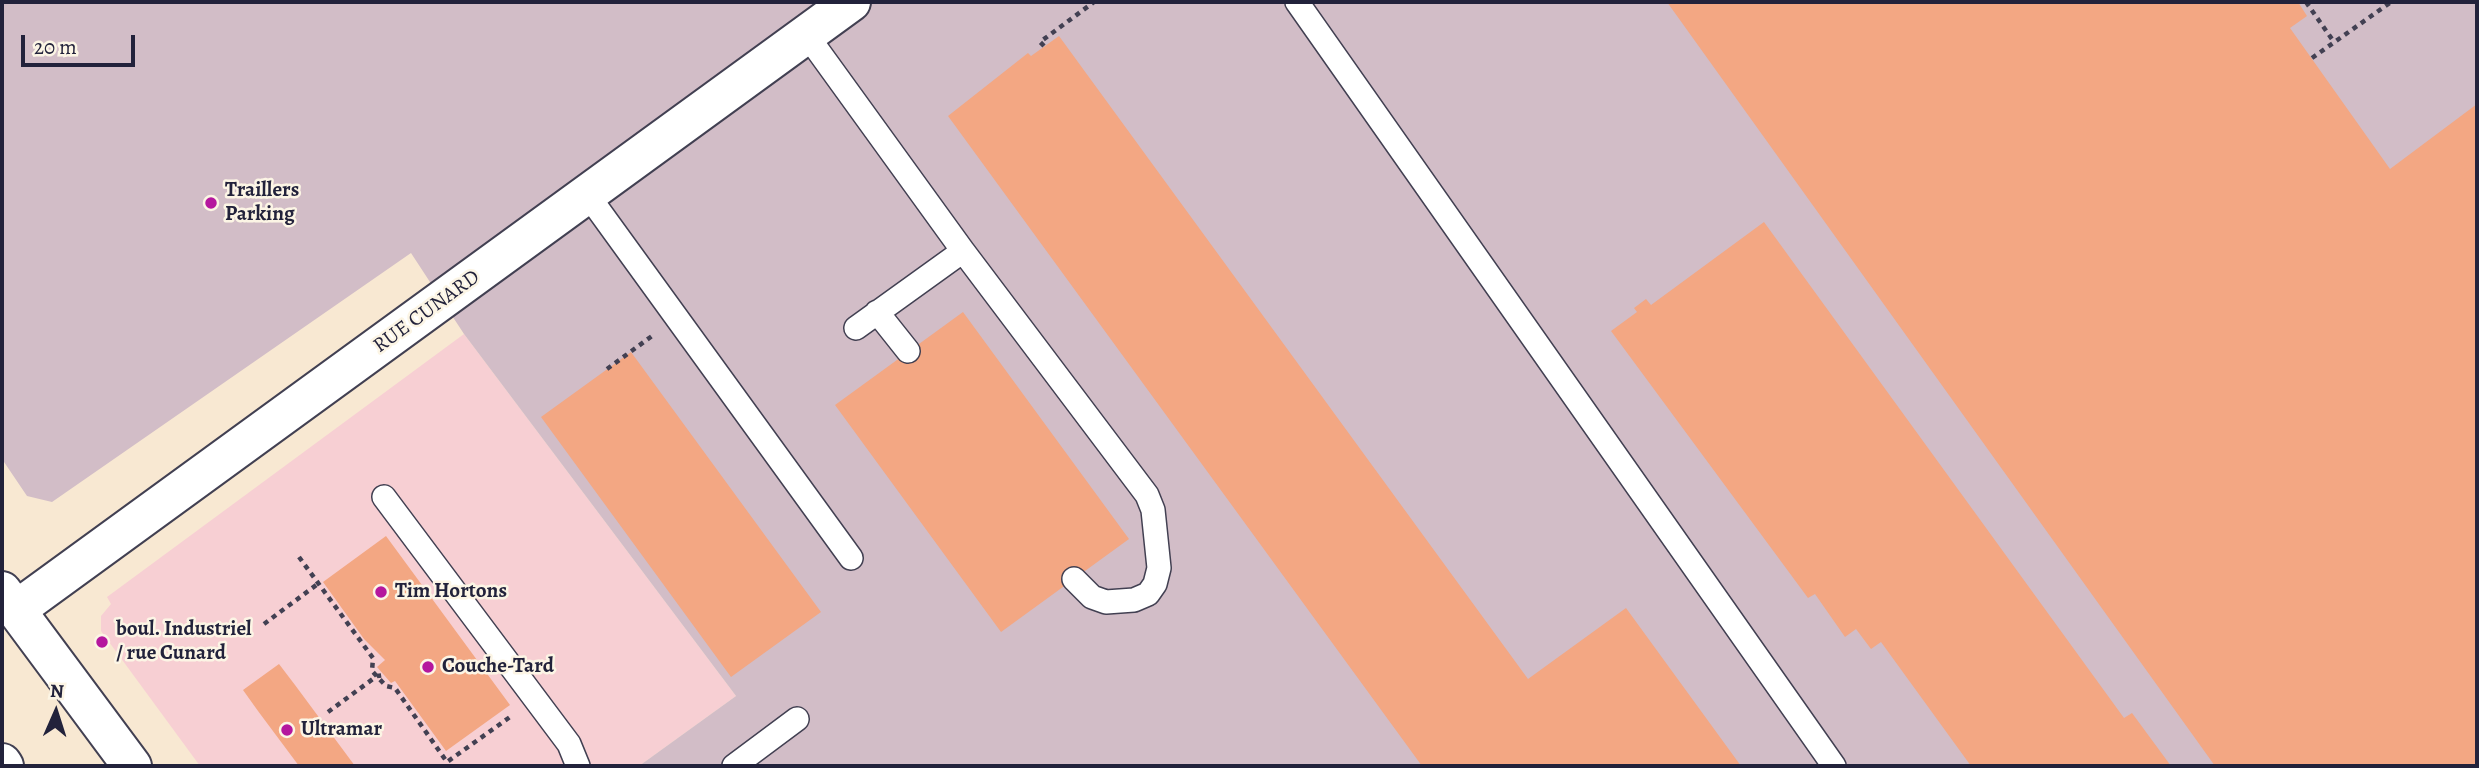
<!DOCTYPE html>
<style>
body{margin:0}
#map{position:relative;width:2479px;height:768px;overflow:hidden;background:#f8e8d2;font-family:Alegreya,serif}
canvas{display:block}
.frame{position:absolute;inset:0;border:4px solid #22223b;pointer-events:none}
.north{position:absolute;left:21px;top:677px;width:70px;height:70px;-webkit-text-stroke:5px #fcf5e5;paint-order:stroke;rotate:3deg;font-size:19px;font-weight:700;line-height:28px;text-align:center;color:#22223b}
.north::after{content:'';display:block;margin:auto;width:24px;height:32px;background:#22223b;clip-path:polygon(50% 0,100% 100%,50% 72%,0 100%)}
.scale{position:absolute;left:21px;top:35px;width:114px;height:32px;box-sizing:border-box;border:4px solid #22223b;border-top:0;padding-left:9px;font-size:21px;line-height:24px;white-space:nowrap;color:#22223b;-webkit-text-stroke:5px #fcf5e5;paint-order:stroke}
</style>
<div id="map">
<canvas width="2479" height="768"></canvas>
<div class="frame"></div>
<div class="north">N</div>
<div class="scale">20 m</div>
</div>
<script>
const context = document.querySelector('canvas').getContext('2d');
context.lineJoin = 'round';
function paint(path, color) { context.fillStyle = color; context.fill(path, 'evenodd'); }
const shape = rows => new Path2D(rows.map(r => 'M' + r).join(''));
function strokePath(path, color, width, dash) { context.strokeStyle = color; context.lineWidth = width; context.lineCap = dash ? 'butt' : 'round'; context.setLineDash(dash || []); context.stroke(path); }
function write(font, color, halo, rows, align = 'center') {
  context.font = font + ' Alegreya,serif'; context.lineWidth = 5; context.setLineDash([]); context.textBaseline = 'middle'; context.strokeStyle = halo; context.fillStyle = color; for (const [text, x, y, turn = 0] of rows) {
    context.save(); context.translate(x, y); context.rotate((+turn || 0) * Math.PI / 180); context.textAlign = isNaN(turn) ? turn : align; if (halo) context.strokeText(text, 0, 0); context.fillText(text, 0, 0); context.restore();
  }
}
const built = shape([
 [464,334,736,696,639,766,200,766,101,631,101,616,111,604,107,597]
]);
const industrial = shape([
 [2,2,2477,2,2477,766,639,766,736,696,464,334,411,253,52,502,27,496,2,459]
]);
const building = shape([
 [1667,2,2298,2,2307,16,2290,28,2390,169,2477,104,2477,766,2215,766],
 [1059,36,1528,679,1626,608,1741,766,1422,766,948,116,1028,53,1031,56],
 [1764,222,2124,718,2132,713,2171,766,1971,766,1881,642,1871,649,1856,629,1845,637,1815,594,1808,598,1611,331,1637,312,1634,308,1646,299,1651,305],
 [963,312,1129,539,1001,632,835,405],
 [631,352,821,612,731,677,541,417],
 [386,536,510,705,446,751,395,681,391,683,377,667,385,660,364,639,323,582],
 [279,664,295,685,355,766,299,766,258,711,243,690]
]);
const path = shape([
 [2306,2,2334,42],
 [1044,46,1040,42,1094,2],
 [2312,58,2391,2],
 [607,369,652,336],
 [299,557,373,658,372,671,386,686,395,688,447,762,510,717],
 [264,624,319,583],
 [328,712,377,676,384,675]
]);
const lane = shape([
 [1297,2,1834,766],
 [806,34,963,251,856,328],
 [587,194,851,558],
 [963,251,1147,495,1153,510,1159,568,1155,584,1148,594,1134,600,1106,602,1092,597,1074,579],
 [877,312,908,351],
 [384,497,569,744,578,766],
 [734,766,797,719]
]);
const street = shape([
 [16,610,851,2]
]);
const secondary = shape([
 [2,591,132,766],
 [2,763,4,766]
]);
const markers = [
 [211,203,7,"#b5179e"],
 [381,592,7,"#b5179e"],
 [102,642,7,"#b5179e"],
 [428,667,7,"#b5179e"],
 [287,730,7,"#b5179e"]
];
const poiNames = [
 ["Traillers",225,191],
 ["Parking",225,215],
 ["Tim Hortons",395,592],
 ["boul. Industriel",116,630],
 ["/ rue Cunard",116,654],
 ["Couche-Tard",442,667],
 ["Ultramar",301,730]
];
const streetNames = [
 ["RUE CUNARD",427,312,-36]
];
paint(built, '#f7cfd3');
paint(industrial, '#d2bdc7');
paint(building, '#f3a783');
strokePath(lane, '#424052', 26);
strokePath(street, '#424052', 42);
strokePath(secondary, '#424052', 42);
strokePath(path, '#424052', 4.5, [5, 5]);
strokePath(lane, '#fff', 23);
strokePath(street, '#fff', 38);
strokePath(secondary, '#fff', 38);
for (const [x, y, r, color] of markers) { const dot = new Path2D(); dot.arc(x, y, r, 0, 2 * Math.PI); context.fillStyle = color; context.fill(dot); strokePath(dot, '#fcf5e5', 2.5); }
write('bold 21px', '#22223b', '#fcf5e5', poiNames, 'left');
write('21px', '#22223b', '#fcf5e5', streetNames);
</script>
